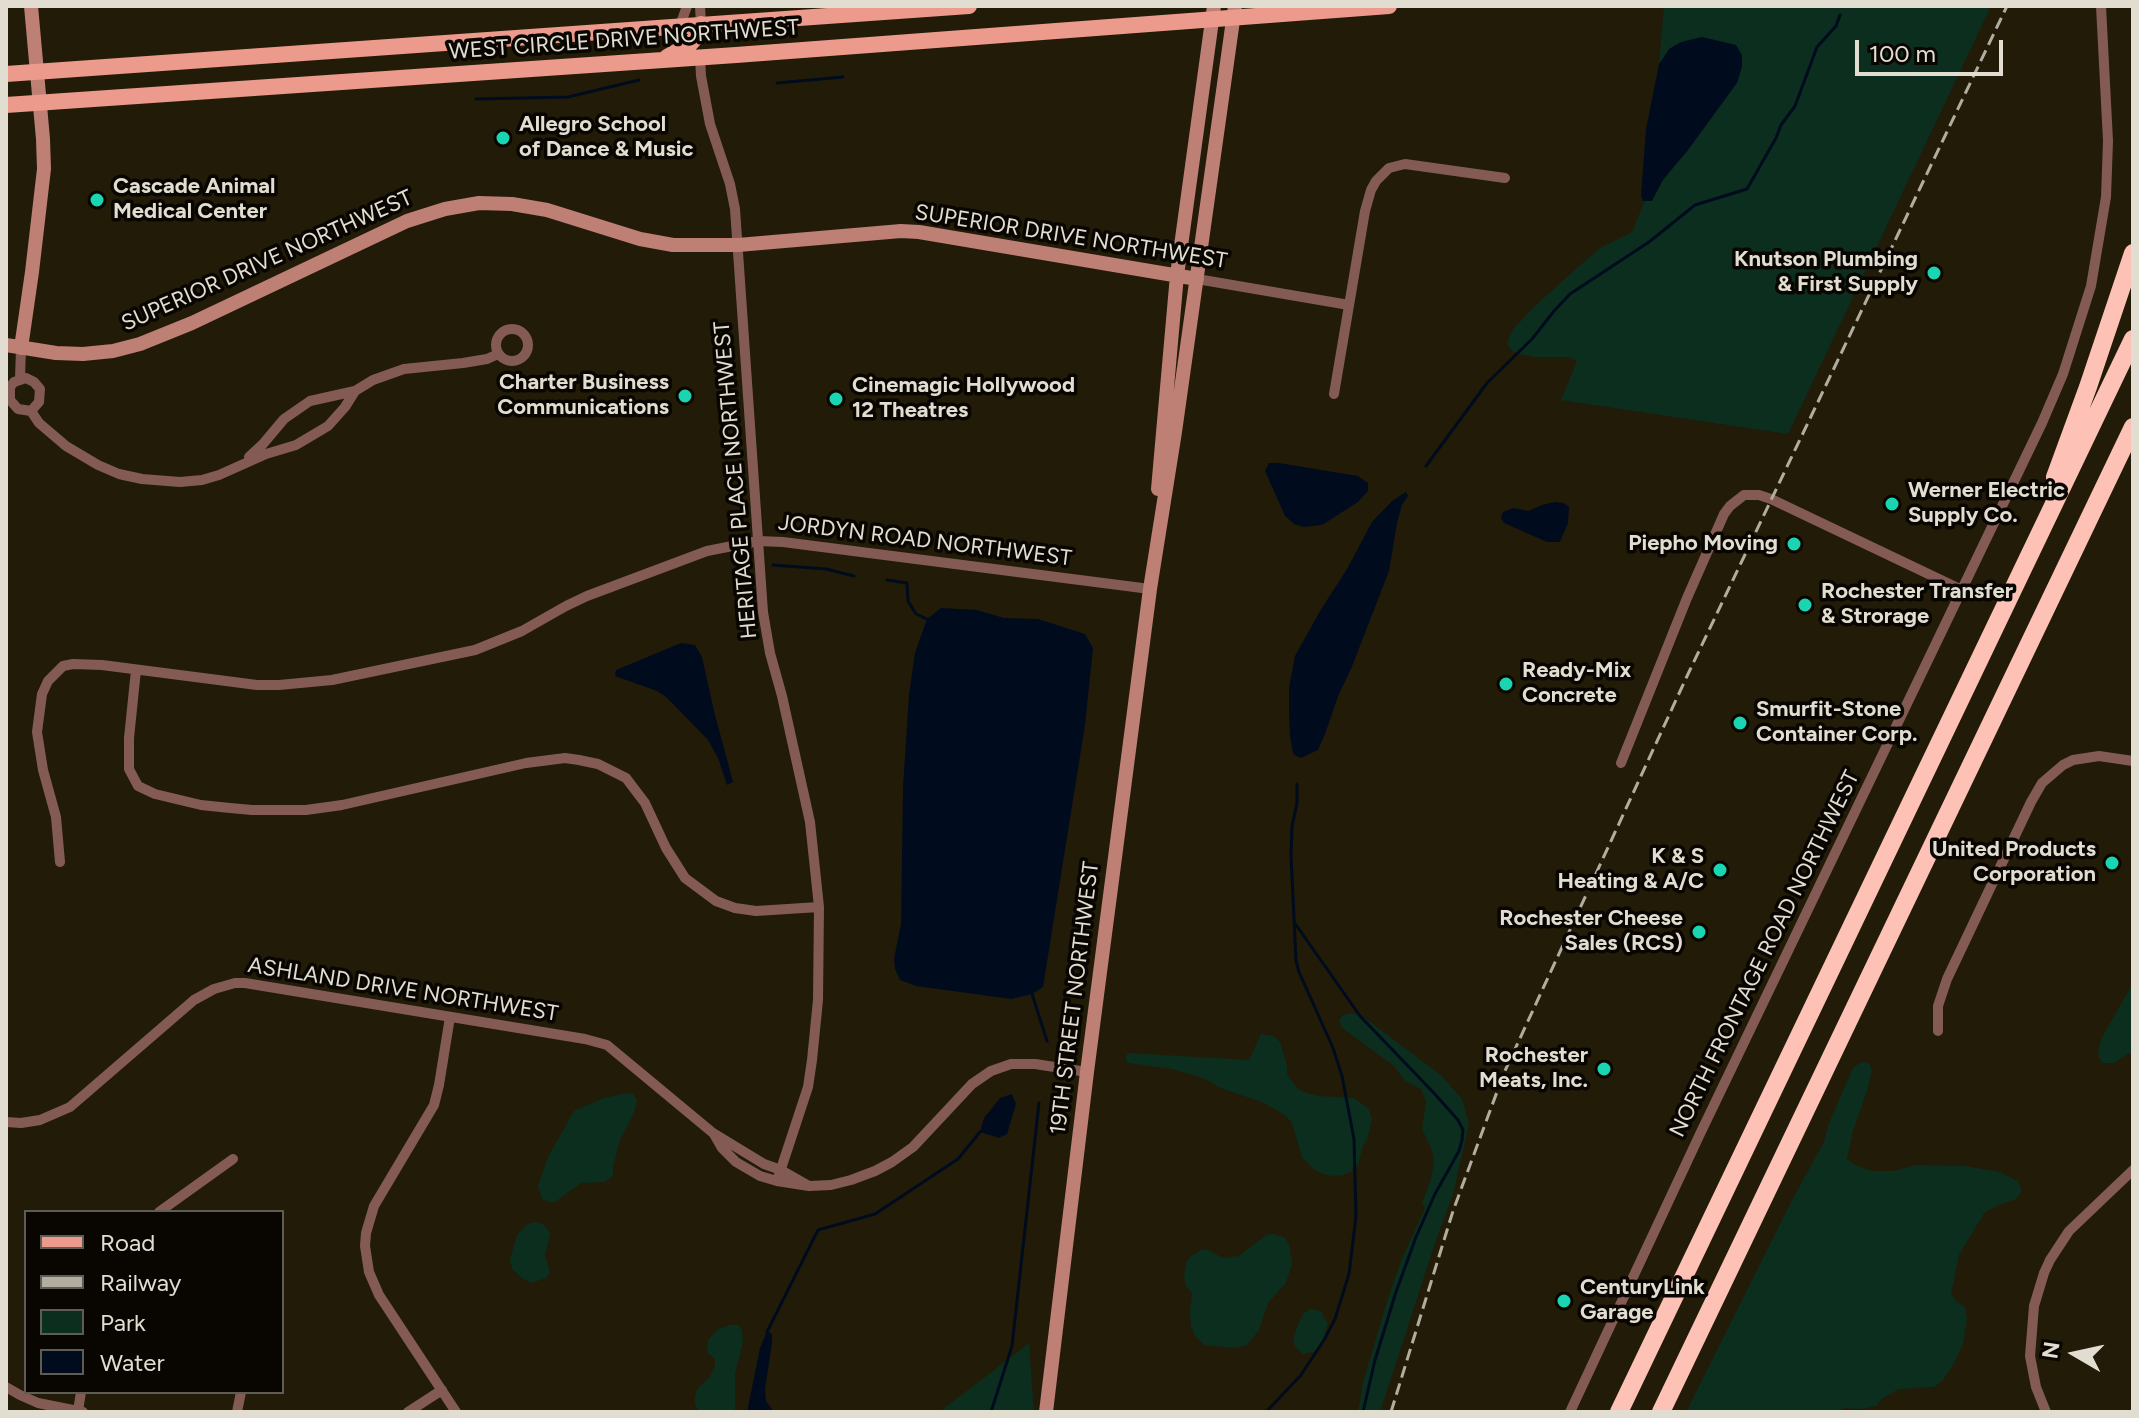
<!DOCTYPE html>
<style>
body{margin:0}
#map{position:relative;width:2139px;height:1418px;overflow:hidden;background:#221b08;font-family:Figtree,sans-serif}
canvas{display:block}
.frame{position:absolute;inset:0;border:8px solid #e1ddd1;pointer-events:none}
.legend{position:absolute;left:24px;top:1210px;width:260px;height:184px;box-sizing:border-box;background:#090602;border:2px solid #5f5c55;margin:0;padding:10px 14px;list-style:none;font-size:24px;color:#e1ddd1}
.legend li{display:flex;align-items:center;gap:16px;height:40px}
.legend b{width:40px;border:2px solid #5f5c55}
.north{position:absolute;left:2035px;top:1314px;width:80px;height:80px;-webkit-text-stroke:6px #090602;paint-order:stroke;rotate:279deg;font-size:22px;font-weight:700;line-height:32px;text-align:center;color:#e1ddd1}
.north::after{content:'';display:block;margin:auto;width:28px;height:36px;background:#e1ddd1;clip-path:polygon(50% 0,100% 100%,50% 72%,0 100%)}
.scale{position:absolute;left:1855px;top:40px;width:148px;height:36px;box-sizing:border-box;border:4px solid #e1ddd1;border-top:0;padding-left:10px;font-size:24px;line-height:28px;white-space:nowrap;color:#e1ddd1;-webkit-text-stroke:6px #090602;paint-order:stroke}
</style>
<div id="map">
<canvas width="2139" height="1418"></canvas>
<div class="frame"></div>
<ul class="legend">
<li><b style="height:10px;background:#ec9a8c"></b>Road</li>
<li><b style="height:10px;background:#b2ad9f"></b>Railway</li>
<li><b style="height:22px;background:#0c2e1f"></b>Park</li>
<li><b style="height:22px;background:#000c1d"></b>Water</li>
</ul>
<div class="north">N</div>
<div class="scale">100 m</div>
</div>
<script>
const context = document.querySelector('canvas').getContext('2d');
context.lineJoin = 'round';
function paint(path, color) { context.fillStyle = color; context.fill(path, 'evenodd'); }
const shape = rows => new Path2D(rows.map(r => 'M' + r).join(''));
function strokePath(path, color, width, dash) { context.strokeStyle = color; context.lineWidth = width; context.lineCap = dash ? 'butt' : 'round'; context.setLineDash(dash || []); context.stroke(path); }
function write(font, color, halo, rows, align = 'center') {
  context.font = font + ' Figtree,sans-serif'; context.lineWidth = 7; context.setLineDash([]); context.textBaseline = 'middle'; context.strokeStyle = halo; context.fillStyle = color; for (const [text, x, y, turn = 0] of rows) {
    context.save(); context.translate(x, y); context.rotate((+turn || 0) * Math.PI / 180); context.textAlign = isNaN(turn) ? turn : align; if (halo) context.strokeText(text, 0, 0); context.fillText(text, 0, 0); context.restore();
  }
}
const green = shape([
 [1664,6,1991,6,1788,434,1561,400,1577,361,1569,357,1535,357,1523,355,1512,351,1507,343,1513,329,1535,306,1569,275,1600,248,1632,232,1648,193],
 [2133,983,2133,1051,2114,1063,2102,1063,2098,1055,2101,1039],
 [1350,1013,1362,1016,1441,1075,1462,1099,1469,1124,1453,1194,1435,1243,1380,1412,1358,1412,1363,1382,1389,1295,1401,1261,1425,1208,1422,1203,1431,1179,1434,1162,1432,1150,1422,1129,1426,1101,1421,1089,1405,1081,1393,1065,1342,1028,1339,1021,1343,1015],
 [1261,1034,1274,1036,1280,1042,1287,1066,1287,1074,1297,1088,1304,1092,1318,1096,1354,1098,1369,1109,1372,1119,1367,1140,1363,1145,1359,1162,1352,1171,1343,1175,1334,1176,1323,1174,1312,1168,1302,1157,1292,1123,1285,1115,1264,1103,1221,1088,1203,1078,1172,1069,1128,1063,1125,1058,1128,1053,1249,1060],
 [1861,1062,1869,1063,1872,1070,1868,1088,1853,1131,1847,1159,1855,1165,1872,1171,1893,1171,1916,1165,1965,1166,2000,1172,2018,1181,2022,1191,2016,1199,1999,1205,1985,1212,1959,1255,1951,1294,1957,1302,1965,1307,1967,1320,1963,1344,1953,1365,1943,1380,1934,1387,1899,1389,1883,1398,1876,1406,1860,1409,1845,1408,1834,1412,1686,1412,1792,1200,1824,1142,1829,1123,1853,1068],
 [626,1093,633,1094,637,1100,634,1113,620,1140,613,1167,613,1176,605,1182,581,1183,555,1202,550,1202,542,1199,538,1186,548,1157,574,1111,604,1098],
 [536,1222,544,1225,550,1233,545,1255,550,1272,546,1278,531,1283,523,1279,512,1269,510,1259,517,1235,527,1224],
 [1274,1234,1284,1237,1289,1244,1292,1264,1286,1283,1268,1303,1259,1330,1247,1345,1235,1348,1205,1345,1195,1336,1191,1326,1190,1311,1192,1293,1186,1286,1184,1276,1186,1263,1191,1256,1201,1250,1206,1249,1223,1258,1239,1256,1266,1235],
 [1310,1309,1321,1311,1328,1324,1322,1344,1313,1352,1303,1354,1295,1347,1293,1341,1298,1324,1303,1314],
 [729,1325,738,1325,742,1330,743,1341,735,1374,735,1412,699,1412,695,1405,695,1395,698,1388,709,1378,715,1366,715,1359,707,1352,708,1340,717,1330],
 [1029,1343,1034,1412,939,1412,989,1374]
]);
const water = shape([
 [1702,37,1736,45,1742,55,1742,67,1737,83,1688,150,1663,180,1654,197,1652,201,1643,201,1641,195,1646,129,1659,64,1669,49,1681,42],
 [1269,463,1279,463,1358,476,1368,483,1368,491,1358,502,1322,525,1304,527,1294,524,1285,516,1265,471],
 [1406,492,1408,496,1402,505,1397,523,1389,571,1351,669,1339,694,1325,734,1318,750,1301,758,1296,756,1293,753,1290,736,1289,714,1289,688,1295,656,1320,611,1347,569,1372,522,1392,501],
 [1555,502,1564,503,1569,507,1568,523,1560,542,1547,542,1504,523,1501,518,1503,512,1513,508,1528,511,1542,505],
 [941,608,977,610,1004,618,1038,619,1085,634,1093,648,1085,725,1043,987,1032,994,1011,999,916,986,900,980,895,969,894,959,901,924,903,787,909,695,915,653,927,619],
 [681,643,695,645,702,657,715,715,733,782,727,785,718,758,708,740,678,709,666,697,657,691,615,676,616,670],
 [1012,1094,1016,1104,1007,1134,999,1138,980,1132,984,1118,1000,1098],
 [767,1331,772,1334,772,1343,765,1389,766,1401,774,1412,747,1412,760,1348]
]);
const stream = shape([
 [777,83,843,77],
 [476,99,568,97,639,80],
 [1426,466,1487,383,1532,339,1554,311,1570,294,1649,242,1695,205,1747,189,1776,138,1781,125,1795,106,1817,47,1836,26,1840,15],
 [773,565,826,569,854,576],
 [887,580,907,583,908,601,916,614,927,619],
 [1294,922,1360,1016,1433,1092,1458,1120,1463,1130,1462,1140,1459,1151,1435,1194,1416,1237,1396,1292,1375,1360,1363,1412],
 [1032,994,1047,1041],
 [767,1332,818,1230,875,1214,958,1159,980,1132],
 [991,1412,1012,1346,1039,1103],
 [1266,1412,1301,1375,1324,1340,1335,1319,1349,1274,1356,1216,1354,1139,1342,1076,1333,1048,1299,972,1296,961,1291,855,1292,826,1297,803,1297,784]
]);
const street = shape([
 [700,6,701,24],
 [680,26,687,6],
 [700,57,701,76,710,124,730,184,735,209,763,612,770,653,782,696,810,822,819,907,818,1000,812,1060,808,1087,777,1181],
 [1197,279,1349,305],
 '496 345a16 16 0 1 1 32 0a16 16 0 1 1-32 0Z',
 [26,378,34,382,40,389,39,402,31,411,18,409,10,400,10,387,14,382,26,378],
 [20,379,21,348],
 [1334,394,1365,211,1371,190,1376,181,1389,168,1405,164,1505,178],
 [31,411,39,423,66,446,98,465,119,474,142,479,180,482,202,480,219,475,266,454,296,445,328,426,345,407,355,391],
 [249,457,263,444,284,419,310,401,355,391,373,380,404,369,463,363,487,359,498,354],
 [136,670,129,738,129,769,138,786,155,794,201,805,230,808,252,810,306,810,342,805,526,763,565,758,579,760,598,764,626,778,645,803,666,848,685,878,716,901,735,908,756,911,819,907],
 [1621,763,1687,598,1724,514,1730,506,1744,495,1759,495,1771,499,1962,590],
 [60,862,56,817,43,770,37,732,42,694,48,681,63,666,73,664,102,665,257,685,279,685,332,680,475,650,522,631,566,606,587,596,707,551,758,541,783,542,1150,589],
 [450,1017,439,1085,434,1105,374,1206,366,1233,365,1246,369,1272,379,1295,456,1412],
 [1938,1031,1938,1006,1947,979,2031,802,2042,783,2063,765,2073,760,2099,756,2133,761],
 [6,1122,21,1123,40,1120,70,1107,194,1000,214,989,235,983,245,983,585,1039,607,1045,713,1133,764,1164,781,1170,809,1186],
 [714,1134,722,1148,736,1162,760,1176,777,1181,809,1186,831,1185,851,1180,875,1171,892,1162,913,1147,972,1084,991,1071,1011,1064,1035,1064,1087,1072],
 [159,1212,233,1159],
 [6,1387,20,1395,38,1403,83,1412],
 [78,1411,81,1392],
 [237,1412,241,1392],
 [408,1412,442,1390],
 [1570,1412,1700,1134,2042,423,2063,374,2091,286,2106,197,2108,141,2101,6],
 [2046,1412,2036,1387,2030,1356,2034,1306,2044,1273,2050,1260,2069,1231,2133,1170]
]);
const secondary = shape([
 [6,345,56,353,83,354,113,351,140,344,192,323,407,221,445,209,479,203,512,204,547,210,640,239,673,245,738,245,901,231,919,232,1197,279],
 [21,348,32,272,44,169,43,139,31,6],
 [1158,489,1177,275,1214,6],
 [1046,1412,1087,1072,1150,589,1175,432,1235,6]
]);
const primary = shape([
 [667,57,690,44,700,33,701,24],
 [6,74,969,6],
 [6,105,736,55,1389,6]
]);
const highway = shape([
 [2055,477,2088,387,2133,253],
 [1619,1412,2133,339],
 [1661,1412,2133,427]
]);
const rail = shape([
 [1391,1412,1453,1211,1504,1073,1688,674,2007,6]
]);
const markers = [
 [503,138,8,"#19d5b2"],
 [97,200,8,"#19d5b2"],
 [1934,273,8,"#19d5b2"],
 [685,396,8,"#19d5b2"],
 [836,399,8,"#19d5b2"],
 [1892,504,8,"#19d5b2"],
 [1794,544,8,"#19d5b2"],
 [1805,605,8,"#19d5b2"],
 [1506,684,8,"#19d5b2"],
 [1740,723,8,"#19d5b2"],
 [2112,863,8,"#19d5b2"],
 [1720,870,8,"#19d5b2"],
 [1699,932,8,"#19d5b2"],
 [1604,1069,8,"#19d5b2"],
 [1564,1301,8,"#19d5b2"]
];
const streetNames = [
 ["WEST CIRCLE DRIVE NORTHWEST",624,40,-4],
 ["SUPERIOR DRIVE NORTHWEST",1071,237,9],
 ["SUPERIOR DRIVE NORTHWEST",267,261,-24],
 ["HERITAGE PLACE NORTHWEST",736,480,-95],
 ["JORDYN ROAD NORTHWEST",925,541,7],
 ["NORTH FRONTAGE ROAD NORTHWEST",1765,954,-64],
 ["ASHLAND DRIVE NORTHWEST",403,990,9],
 ["19TH STREET NORTHWEST",1075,998,-83]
];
const poiNames = [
 ["Allegro School",519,125],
 ["of Dance & Music",519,150],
 ["Cascade Animal",113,187],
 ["Medical Center",113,212],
 ["Knutson Plumbing",1918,260,"right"],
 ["& First Supply",1918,285,"right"],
 ["Charter Business",669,383,"right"],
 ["Communications",669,408,"right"],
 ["Cinemagic Hollywood",852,386],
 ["12 Theatres",852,411],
 ["Werner Electric",1908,491],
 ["Supply Co.",1908,516],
 ["Piepho Moving",1778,544,"right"],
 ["Rochester Transfer",1821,592],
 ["& Strorage",1821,617],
 ["Ready-Mix",1522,671],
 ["Concrete",1522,696],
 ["Smurfit-Stone",1756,710],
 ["Container Corp.",1756,735],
 ["United Products",2096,850,"right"],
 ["Corporation",2096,875,"right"],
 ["K & S",1704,857,"right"],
 ["Heating & A/C",1704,882,"right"],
 ["Rochester Cheese",1683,919,"right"],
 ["Sales (RCS)",1683,944,"right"],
 ["Rochester",1588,1056,"right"],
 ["Meats, Inc.",1588,1081,"right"],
 ["CenturyLink",1580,1288],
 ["Garage",1580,1313]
];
paint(green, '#0c2e1f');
paint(water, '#000c1d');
strokePath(stream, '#000c1d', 3);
strokePath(street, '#835b54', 10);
strokePath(secondary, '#be7f74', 14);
strokePath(primary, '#ec9a8c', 16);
strokePath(highway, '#fdc1b6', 18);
strokePath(rail, '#b2ad9f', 3, [12, 6]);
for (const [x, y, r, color] of markers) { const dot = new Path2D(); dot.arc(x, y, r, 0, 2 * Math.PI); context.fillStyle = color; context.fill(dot); strokePath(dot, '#090602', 3); }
write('22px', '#e1ddd1', '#090602', streetNames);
write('bold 22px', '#e1ddd1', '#090602', poiNames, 'left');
</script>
